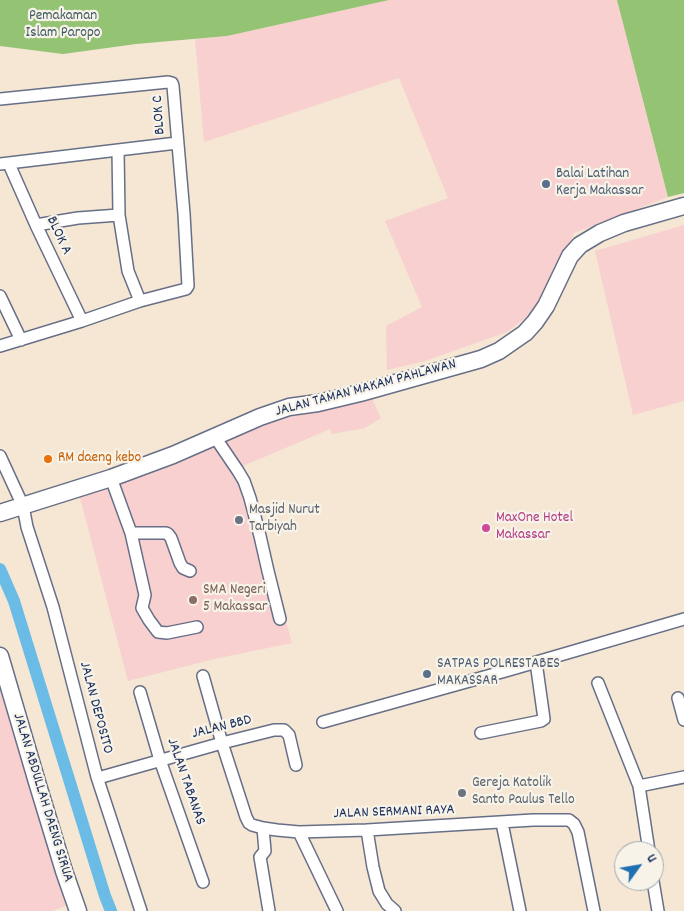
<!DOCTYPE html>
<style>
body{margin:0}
#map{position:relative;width:684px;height:911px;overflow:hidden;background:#f5e7d3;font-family:Dekko,sans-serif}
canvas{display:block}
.north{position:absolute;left:614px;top:841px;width:50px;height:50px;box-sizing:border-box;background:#f7f3e8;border:1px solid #9fa5b1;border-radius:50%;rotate:58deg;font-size:14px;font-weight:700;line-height:20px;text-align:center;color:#1b2f5e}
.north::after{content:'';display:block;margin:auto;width:18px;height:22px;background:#1f6fb2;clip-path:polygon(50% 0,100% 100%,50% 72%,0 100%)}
</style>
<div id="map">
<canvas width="684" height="911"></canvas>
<div class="north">U</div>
</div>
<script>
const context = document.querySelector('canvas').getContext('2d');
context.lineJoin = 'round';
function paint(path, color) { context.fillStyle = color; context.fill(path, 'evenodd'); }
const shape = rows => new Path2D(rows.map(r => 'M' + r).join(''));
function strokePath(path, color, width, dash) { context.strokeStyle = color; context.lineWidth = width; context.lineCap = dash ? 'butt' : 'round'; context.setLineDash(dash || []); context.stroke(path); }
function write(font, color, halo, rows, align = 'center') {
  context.font = font + ' Dekko,sans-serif'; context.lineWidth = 4.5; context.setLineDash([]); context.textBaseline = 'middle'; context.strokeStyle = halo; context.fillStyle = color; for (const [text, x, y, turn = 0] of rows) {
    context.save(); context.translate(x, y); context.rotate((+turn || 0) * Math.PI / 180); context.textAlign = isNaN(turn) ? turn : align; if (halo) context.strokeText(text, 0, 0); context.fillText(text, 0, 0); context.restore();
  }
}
const built = shape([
 [389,0,617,0,668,197,574,233,563,264,535,311,507,332,425,361,387,370,386,326,422,307,385,221,448,198,399,78,204,142,195,39,227,36],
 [684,225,684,401,633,415,595,251],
 [368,390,381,418,365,428,332,434,330,429,243,466,292,643,214,659,128,681,79,494,296,410],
 [0,679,72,904,51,911,0,911]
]);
const green = shape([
 [0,0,389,0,227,36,136,44,63,54,0,46],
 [617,0,684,0,684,193,668,197]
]);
const canal = shape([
 [0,569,14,601,105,896,111,911]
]);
const street = shape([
 [0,99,168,82,172,83,173,86,184,214,188,286,186,289,140,301,82,321,0,346],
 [118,150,119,215,128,271,140,301],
 [0,164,177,143],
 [9,164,36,225,82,321],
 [36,225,78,218,119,215],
 [0,296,21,340],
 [215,437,238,471,244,481,250,498,260,536,268,571,280,619],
 [0,456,23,506,27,527,53,607,97,777,141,911],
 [111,478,131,533,145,595,142,608,149,620,158,632,167,633,197,627],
 [131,533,166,533,168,534,171,538,180,563,183,568,190,571],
 [203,676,222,743,246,817,249,823,252,825,263,828,277,830,299,832,367,830,533,820,569,820,574,824,578,832,594,911],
 [598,683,639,786,684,777],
 [140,692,160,760,203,882],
 [678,698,684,720],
 [323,722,509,670,684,619],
 [481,733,541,721,544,719,536,662],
 [98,778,222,743,274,730,284,730,289,735,296,765],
 [639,786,649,851],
 [502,823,520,911],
 [263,828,265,851,260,857,269,911],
 [367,830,373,867,379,891,387,904,395,911],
 [299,832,337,911],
 [653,881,658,911]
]);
const secondary = shape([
 [0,513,111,478,173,455,260,417,289,407,318,403,360,393,481,359,499,351,525,333,535,322,546,306,570,256,580,245,600,233,624,223,684,206],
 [0,656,37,782,64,871,78,911]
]);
const markers = [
 [546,184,5,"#5c6f8a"],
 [48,459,5,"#e8710a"],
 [239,520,5,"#6b7280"],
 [486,528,5,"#d1479c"],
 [193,600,5,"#8d6e63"],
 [427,674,5,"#5c6f8a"],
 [462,793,5,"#6b7280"]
];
const parkNames = [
 ["Pemakaman",63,17],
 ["Islam Paropo",63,34]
];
const streetNames = [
 ["BLOK C",160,115,-94],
 ["BLOK A",58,236,65],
 ["JALAN TAMAN MAKAM PAHLAWAN",366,389,-15],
 ["JALAN DEPOSITO",95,708,75],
 ["JALAN BBD",222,728,-14],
 ["JALAN TABANAS",185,782,71],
 ["JALAN ABDULLAH DAENG SIRUA",42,798,73],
 ["JALAN SERMANI RAYA",394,813,-2]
];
const serviceNames = [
 ["Balai Latihan",556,175],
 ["Kerja Makassar",556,192],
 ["SATPAS POLRESTABES",437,665],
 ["MAKASSAR",437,682]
];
const foodNames = [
 ["RM daeng kebo",58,459]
];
const worshipNames = [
 ["Masjid Nurut",249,511],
 ["Tarbiyah",249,528],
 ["Gereja Katolik",472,784],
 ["Santo Paulus Tello",472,801]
];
const hotelNames = [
 ["MaxOne Hotel",496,519],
 ["Makassar",496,536]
];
const educationNames = [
 ["SMA Negeri",203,591],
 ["5 Makassar",203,608]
];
paint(built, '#f7d0cf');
paint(green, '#93c373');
strokePath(canal, '#6abbe5', 12);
strokePath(street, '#676f87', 14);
strokePath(secondary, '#676f87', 19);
strokePath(street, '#fff', 11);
strokePath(secondary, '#fff', 16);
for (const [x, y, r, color] of markers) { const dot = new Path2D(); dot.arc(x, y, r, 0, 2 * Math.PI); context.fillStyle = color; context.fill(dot); strokePath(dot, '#f7f3e8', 2); }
write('15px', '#3f5b64', '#f7f3e8', parkNames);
write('15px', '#1b2f5e', '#f7f3e8', streetNames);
write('15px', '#4e5e75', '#f7f3e8', serviceNames, 'left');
write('15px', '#c56008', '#f7f3e8', foodNames, 'left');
write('15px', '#5b616d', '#f7f3e8', worshipNames, 'left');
write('15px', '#b23c85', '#f7f3e8', hotelNames, 'left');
write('15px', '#785e54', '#f7f3e8', educationNames, 'left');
</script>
